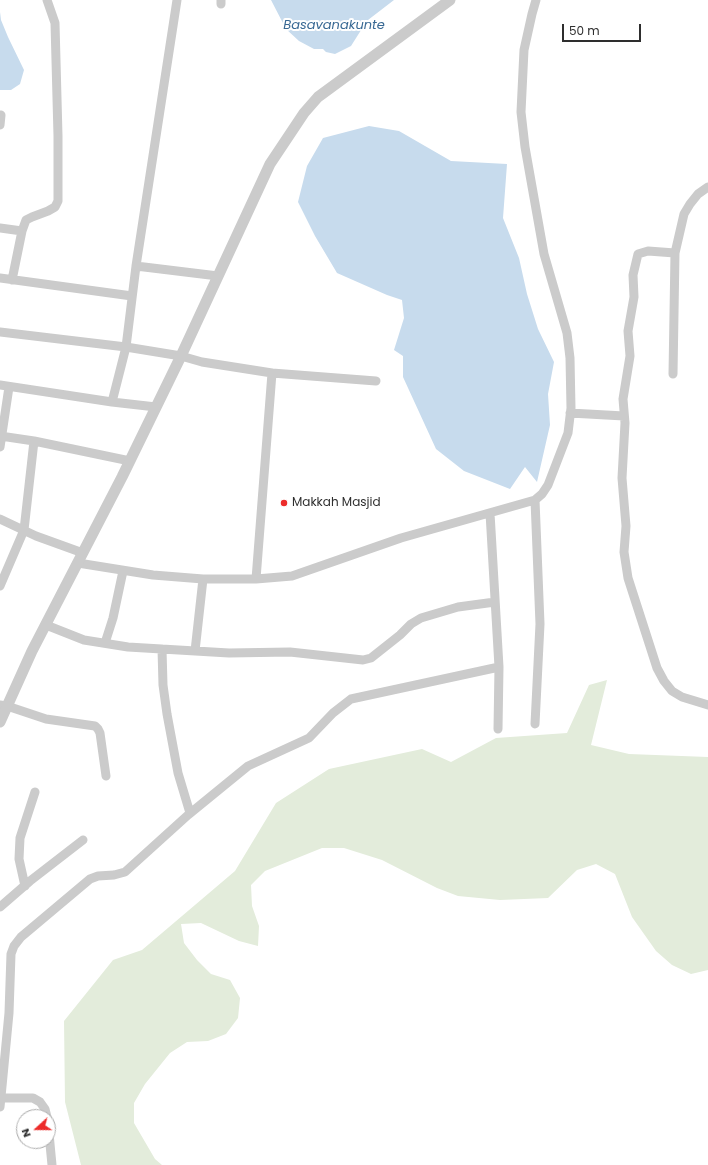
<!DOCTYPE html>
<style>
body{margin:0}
#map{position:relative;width:708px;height:1165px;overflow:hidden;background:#fff;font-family:Poppins,sans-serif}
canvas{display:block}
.north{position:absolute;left:16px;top:1109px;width:40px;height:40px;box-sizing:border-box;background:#fff;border:1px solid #ababab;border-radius:50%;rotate:249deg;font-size:11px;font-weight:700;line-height:16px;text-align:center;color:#2e2e2e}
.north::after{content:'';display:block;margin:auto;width:14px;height:18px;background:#ec2c2a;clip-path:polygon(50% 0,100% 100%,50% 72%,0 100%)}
.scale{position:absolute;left:562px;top:24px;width:79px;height:18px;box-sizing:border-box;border:2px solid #2e2e2e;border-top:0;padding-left:5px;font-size:12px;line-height:14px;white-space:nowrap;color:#2e2e2e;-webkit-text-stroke:3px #fff;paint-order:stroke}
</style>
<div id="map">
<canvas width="708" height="1165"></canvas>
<div class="north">N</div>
<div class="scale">50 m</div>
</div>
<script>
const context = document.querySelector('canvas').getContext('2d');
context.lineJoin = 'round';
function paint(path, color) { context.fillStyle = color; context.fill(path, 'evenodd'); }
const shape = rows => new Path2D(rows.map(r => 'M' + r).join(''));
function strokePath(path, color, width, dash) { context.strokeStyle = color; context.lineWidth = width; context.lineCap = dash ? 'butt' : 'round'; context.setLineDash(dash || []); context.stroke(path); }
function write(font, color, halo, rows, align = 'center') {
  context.font = font + ' Poppins,sans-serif'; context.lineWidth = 4; context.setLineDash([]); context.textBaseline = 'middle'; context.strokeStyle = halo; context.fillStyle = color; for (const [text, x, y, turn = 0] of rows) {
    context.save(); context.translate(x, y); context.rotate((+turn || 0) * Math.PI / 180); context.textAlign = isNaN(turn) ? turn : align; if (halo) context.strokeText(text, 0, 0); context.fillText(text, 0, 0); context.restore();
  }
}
const green = shape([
 [607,680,591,745,629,754,708,757,708,970,691,974,672,965,656,951,632,917,615,874,596,864,577,870,548,898,500,900,458,896,437,888,382,860,344,848,322,848,265,871,251,885,252,906,259,926,258,946,239,941,201,923,181,924,184,943,197,960,211,974,230,980,240,998,238,1018,226,1034,208,1041,187,1042,170,1053,145,1084,134,1103,134,1123,155,1159,162,1165,81,1165,65,1102,64,1021,113,960,142,950,235,871,276,803,329,769,422,749,451,762,496,738,567,733,589,685]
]);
const water = shape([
 [271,0,394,0,368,20,363,27,351,46,335,54,326,52,323,49,314,49,299,41,286,29],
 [0,12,1,20,8,37,24,70,20,84,11,90,0,90],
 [369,126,399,131,451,161,507,164,503,218,519,258,527,294,538,329,554,362,548,394,550,425,537,482,525,467,510,489,464,471,436,449,403,377,403,356,394,350,404,318,402,300,387,295,337,273,315,236,298,202,307,166,323,138]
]);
const minor = shape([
 [221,4,221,0],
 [0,125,1,115],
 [708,187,698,194,690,204,684,214,675,253,648,251,638,254,633,275,634,297,628,331,630,356,623,399,625,423,622,478,626,526,624,552,628,578,657,668,664,681,672,691,682,697,708,705],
 [0,228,22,231],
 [136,266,218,276],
 [0,278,132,296],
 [12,280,22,231,26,220,32,217,48,211,55,207,58,201,58,136,55,23,47,0],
 [0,332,126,347,181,356,202,362,272,373,256,579],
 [272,373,376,381],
 [673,374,675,253],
 [0,385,112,402,156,407],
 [112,402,126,347,136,266,177,0],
 [570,413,624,416],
 [0,436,34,441],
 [0,447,9,387],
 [0,519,36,536,83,553],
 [78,563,153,575,203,579,256,579,292,576,401,538,535,500,542,494,548,485,568,433,571,408,570,358,567,333,544,254,525,147,521,112,524,50,532,14,536,0],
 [0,586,24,530,34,441,130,461],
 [46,625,84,640,128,647,229,653,290,652,363,660,371,658,400,635,411,624,421,618,458,607,495,602],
 [105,643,113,618,123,571],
 [162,649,163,685,167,714,178,773,190,813],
 [195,651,203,579],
 [0,705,7,706,46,719,95,726,98,729,100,733,106,776],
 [535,724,540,624,535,500],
 [498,729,499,667],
 [25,886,19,859,20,838,35,792],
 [0,907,30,881,83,840],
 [1,1098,33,1098,40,1102,45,1109,47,1117],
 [0,1107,9,1013,11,954,14,946,21,937,90,879,98,876,114,875,125,872,188,815,248,766,309,738,333,713,351,699,499,667,490,513],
 [48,1123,52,1165]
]);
const tertiary = shape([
 [0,722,32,651,122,477,181,356,270,164,304,113,318,97,450,0]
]);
const markers = [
 [284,503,4,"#ec2c2a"]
];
const poiNames = [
 ["Makkah Masjid",292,503]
];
const waterNames = [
 ["Basavanakunte",334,26]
];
paint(green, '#e3ecdb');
paint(water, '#c7dbed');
strokePath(minor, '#cbcbcb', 9);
strokePath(tertiary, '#cbcbcb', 11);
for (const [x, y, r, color] of markers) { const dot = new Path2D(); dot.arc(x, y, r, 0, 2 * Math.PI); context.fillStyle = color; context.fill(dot); strokePath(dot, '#fff', 1.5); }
write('12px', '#2e2e2e', '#fff', poiNames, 'left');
write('italic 13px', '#396994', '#fff', waterNames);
</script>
